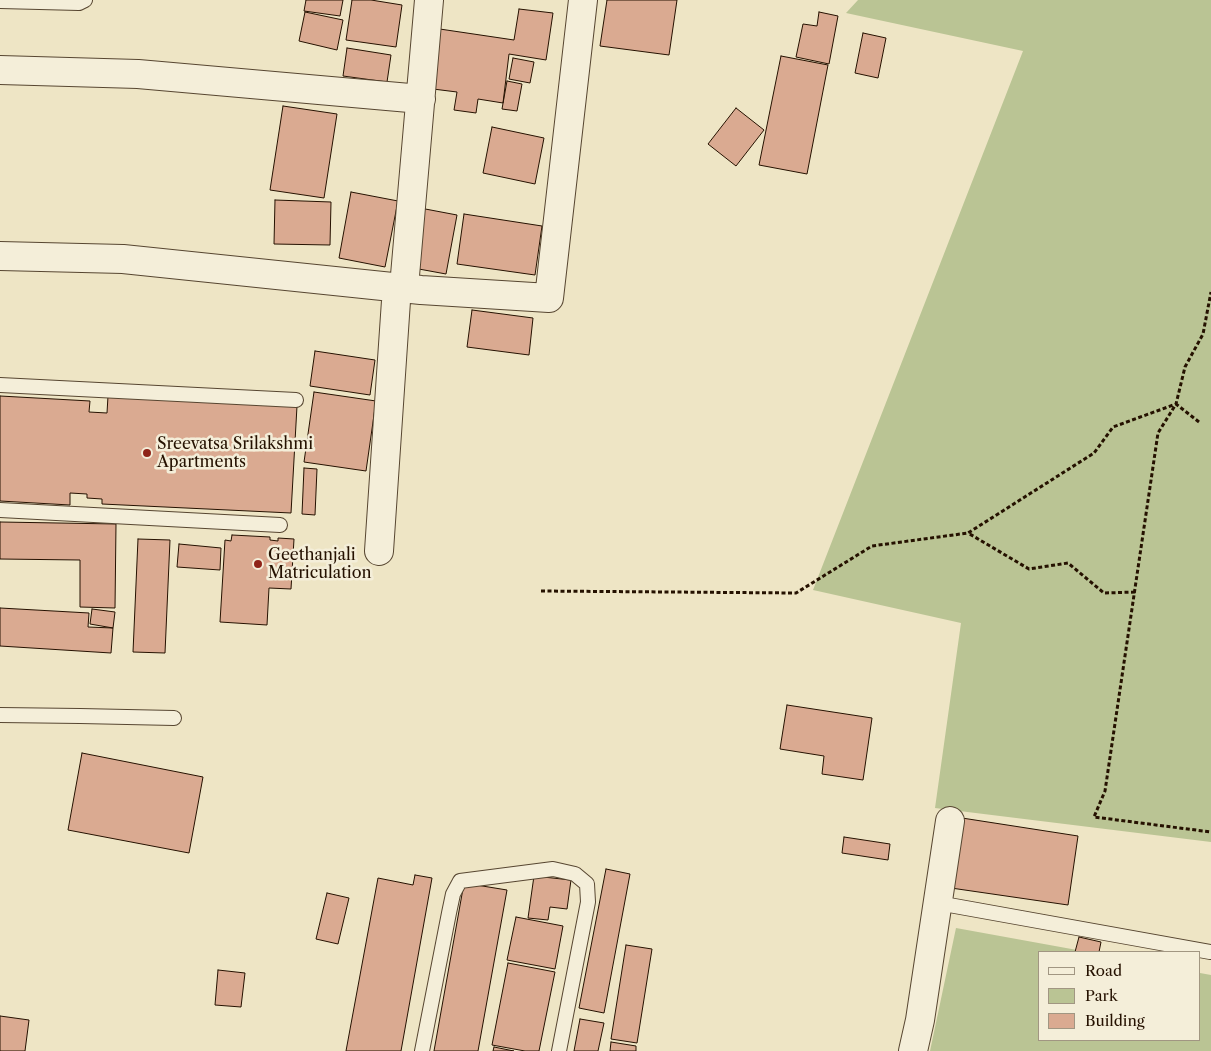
<!DOCTYPE html>
<style>
body{margin:0}
#map{position:relative;width:1211px;height:1051px;overflow:hidden;background:#eee5c5;font-family:"Libre Caslon Text",serif}
canvas{display:block}
.legend{position:absolute;left:1038px;top:951px;width:162px;height:90px;box-sizing:border-box;background:#f4eed9;border:1px solid #a19682;margin:0;padding:6px 9px;list-style:none;font-size:15px;color:#251100}
.legend li{display:flex;align-items:center;gap:10px;height:25px}
.legend b{width:25px;border:1px solid #a19682}
</style>
<div id="map">
<canvas width="1211" height="1051"></canvas>
<ul class="legend">
<li><b style="height:6px;background:#f4eed9"></b>Road</li>
<li><b style="height:14px;background:#bac494"></b>Park</li>
<li><b style="height:14px;background:#daaa91"></b>Building</li>
</ul>
</div>
<script>
const context = document.querySelector('canvas').getContext('2d');
context.lineJoin = 'round';
function paint(path, color) { context.fillStyle = color; context.fill(path, 'evenodd'); }
const shape = rows => new Path2D(rows.map(r => 'M' + r).join(''));
function strokePath(path, color, width, dash) { context.strokeStyle = color; context.lineWidth = width; context.lineCap = dash ? 'butt' : 'round'; context.setLineDash(dash || []); context.stroke(path); }
function write(font, color, halo, rows, align = 'center') {
  context.font = font + ' "Libre Caslon Text",serif'; context.lineWidth = 5; context.setLineDash([]); context.textBaseline = 'middle'; context.strokeStyle = halo; context.fillStyle = color; for (const [text, x, y, turn = 0] of rows) {
    context.save(); context.translate(x, y); context.rotate((+turn || 0) * Math.PI / 180); context.textAlign = isNaN(turn) ? turn : align; if (halo) context.strokeText(text, 0, 0); context.fillText(text, 0, 0); context.restore();
  }
}
const green = shape([
 [858,0,1211,0,1211,842,935,808,961,623,813,590,1023,51,846,13],
 [956,928,1088,952,1040,952,1040,1040,1200,1040,1200,973,1211,975,1211,1051,930,1051]
]);
const building = shape([
 [306,0,343,0,340,16,304,11,306,0],
 [352,0,371,0,402,5,396,47,346,40,352,0],
 [607,0,677,0,669,55,600,46,607,0],
 [519,9,553,13,546,60,509,54,503,103,478,99,476,113,454,110,457,92,425,88,433,28,514,40,519,9],
 [305,12,343,20,337,50,299,41,305,12],
 [819,12,838,16,829,64,796,57,803,24,817,26,819,12],
 [863,33,886,38,878,78,855,73,863,33],
 [347,48,391,55,387,82,343,76,347,48],
 [781,56,828,65,807,174,759,165,781,56],
 [513,58,534,62,530,83,509,79,513,58],
 [507,81,522,84,517,111,502,109,507,81],
 [283,106,337,114,324,198,270,190,283,106],
 [736,108,764,130,736,166,708,144,736,108],
 [492,127,544,138,535,184,483,173,492,127],
 [351,192,398,201,385,267,339,258,351,192],
 [275,200,331,202,330,245,274,244,275,200],
 [420,208,457,215,446,274,408,267,420,208],
 [464,214,542,226,535,275,457,264,464,214],
 [472,310,533,318,529,355,467,347,472,310],
 [315,351,375,360,370,395,310,386,315,351],
 [314,392,376,401,366,471,304,462,314,392],
 [0,396,90,401,89,412,107,413,108,396,297,406,291,513,102,504,102,499,87,498,87,494,70,493,70,505,0,501,0,396],
 [304,468,317,469,315,515,302,514,304,468],
 [0,522,116,524,115,608,80,607,80,560,0,559,0,522],
 [232,535,270,537,270,540,278,541,278,538,294,539,291,589,269,588,267,625,220,622,225,540,231,541,232,535],
 [138,539,170,540,165,653,133,652,138,539],
 [179,544,221,548,220,570,177,567,179,544],
 [0,608,89,613,88,627,113,628,111,653,0,646,0,608],
 [92,609,115,612,113,628,90,624,92,609],
 [787,705,872,718,863,780,822,774,824,756,780,749,787,705],
 [82,753,203,777,189,853,68,830,82,753],
 [962,818,1078,836,1068,905,951,888,962,818],
 [844,837,890,844,888,860,842,853,844,837],
 [606,869,630,874,604,1013,579,1008,606,869],
 [415,875,432,878,401,1051,346,1051,378,878,413,885,415,875],
 [534,876,571,880,567,909,550,907,548,920,528,918,534,876],
 [464,883,507,890,478,1051,434,1051,464,883],
 [327,893,349,898,338,944,316,939,327,893],
 [516,917,563,926,555,969,507,960,516,917],
 [1079,937,1101,942,1099,952,1075,952,1079,937],
 [626,945,652,949,637,1043,611,1039,626,945],
 [508,963,555,972,539,1051,525,1051,492,1045,508,963],
 [218,970,245,973,241,1007,215,1005,218,970],
 [0,1016,29,1020,25,1051,0,1051,0,1016],
 [580,1019,604,1023,598,1051,574,1051,580,1019],
 [611,1042,636,1046,636,1051,610,1051,611,1042],
 [494,1047,514,1051,493,1051,494,1047]
]);
const path = shape([
 [1199,422,1176,404,1158,433,1105,791,1094,817,1211,832],
 [541,591,796,593,872,546,968,533],
 [1135,592,1104,593,1068,563,1029,569,968,533,1094,453,1113,427,1176,404,1185,367,1203,334,1211,292]
]);
const service = shape([
 [0,1,79,3,85,0],
 [0,385,296,400],
 [0,510,280,525],
 [0,715,80,716,174,718],
 [938,903,1210,952],
 [422,1051,449,913,453,894,460,881,553,869,575,874,587,884,588,902,559,1051]
]);
const minor = shape([
 [0,70,138,74,421,99],
 [0,256,123,259,421,290,549,298,583,0],
 [404,287,429,0],
 [379,551,397,286],
 [913,1051,920,1020,950,821]
]);
const markers = [
 [147,453,5,"#8f2418"],
 [258,564,5,"#8f2418"]
];
const poiNames = [
 ["Sreevatsa Srilakshmi",157,444],
 ["Apartments",157,462],
 ["Geethanjali",268,555],
 ["Matriculation",268,573]
];
paint(green, '#bac494');
paint(building, '#daaa91');
strokePath(building, '#251100', 1);
strokePath(service, '#574631', 16);
strokePath(minor, '#574631', 30);
strokePath(path, '#251100', 3, [4, 2.5]);
strokePath(service, '#f4eed9', 14);
strokePath(minor, '#f4eed9', 28);
for (const [x, y, r, color] of markers) { const dot = new Path2D(); dot.arc(x, y, r, 0, 2 * Math.PI); context.fillStyle = color; context.fill(dot); strokePath(dot, '#f4eed9', 2); }
write('16px', '#251100', '#f4eed9', poiNames, 'left');
</script>
